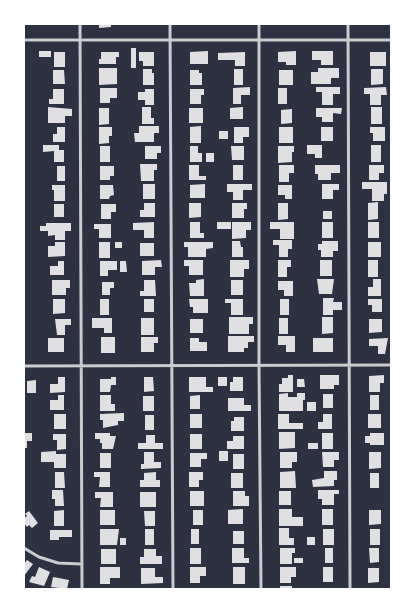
<!DOCTYPE html>
<style>
body{margin:0}
#map{position:relative;width:415px;height:613px;overflow:hidden;background:#2d3142;font-family:Montserrat,sans-serif}
canvas{display:block}
.frame{position:absolute;inset:0;border:25px solid #fff;pointer-events:none}
</style>
<div id="map">
<canvas width="415" height="613"></canvas>
<div class="frame"></div>
</div>
<script>
const context = document.querySelector('canvas').getContext('2d');
context.lineJoin = 'round';
function paint(path, color) { context.fillStyle = color; context.fill(path, 'evenodd'); }
const shape = rows => new Path2D(rows.map(r => 'M' + r).join(''));
function strokePath(path, color, width, dash) { context.strokeStyle = color; context.lineWidth = width; context.lineCap = dash ? 'butt' : 'round'; context.setLineDash(dash || []); context.stroke(path); }
const building = shape([
 [99,24,111,24,111,27,99,28],
 [131,48,136,48,136,68,131,68],
 [39,51,51,51,51,57,39,57],
 [208,51,208,64,190,64,190,52],
 [296,51,296,65,286,65,286,62,278,62,278,52],
 [312,51,333,51,333,65,321,65,321,60,312,60],
 [54,52,65,52,65,67,54,67],
 [101,52,119,52,119,57,116,57,116,64,99,64,99,59,101,59],
 [139,52,154,52,154,66,143,66,143,61,139,61],
 [245,52,245,66,235,66,235,60,218,60,218,53],
 [370,52,386,52,386,66,370,66],
 [99,68,117,68,117,84,99,85],
 [318,68,339,68,339,78,331,78,331,84,311,84,311,72,318,72],
 [143,69,152,69,152,73,154,73,154,85,143,85],
 [234,69,243,69,243,85,234,85],
 [371,69,383,69,383,84,371,85],
 [53,70,64,70,65,84,53,84],
 [190,70,199,70,199,73,202,73,202,85,190,85],
 [279,70,293,70,293,85,279,85],
 [250,87,250,95,241,95,241,104,233,104,233,88],
 [316,87,340,87,340,94,333,94,333,105,322,105,322,92,316,92],
 [386,87,387,95,381,95,381,105,370,105,370,94,364,94,364,88],
 [100,88,117,88,117,98,110,98,110,103,100,103],
 [278,88,287,88,287,104,278,104],
 [53,89,64,89,64,104,49,104,49,99,53,99],
 [145,89,154,89,154,105,145,105,145,100,138,100,138,92,145,92],
 [190,89,204,89,204,95,201,95,201,104,190,104],
 [48,107,72,109,72,116,65,116,65,123,48,123],
 [142,107,151,107,151,118,154,118,154,124,142,124],
 [243,107,243,119,230,119,230,108],
 [371,107,382,107,382,124,371,124],
 [99,108,109,108,109,124,99,125],
 [189,108,203,108,203,123,189,123],
 [316,108,342,108,341,114,333,113,333,122,322,122,322,117,316,117],
 [292,109,292,123,281,124,281,110],
 [139,126,159,126,159,133,154,133,154,142,135,142,134,133,139,133],
 [201,126,201,143,190,143,190,127],
 [57,127,65,127,65,142,53,142,53,134,57,134],
 [99,127,112,127,112,136,109,136,109,143,99,144],
 [234,127,249,127,249,137,243,137,243,143,234,143],
 [279,127,293,127,293,143,279,143],
 [321,127,333,127,333,141,321,141],
 [370,127,385,127,385,141,373,141,373,133,370,133],
 [219,131,228,131,228,139,219,139],
 [43,145,59,145,59,150,64,150,64,162,54,162,54,151,43,152],
 [307,145,322,145,322,158,315,158,315,154,307,154],
 [371,145,381,145,381,162,371,162],
 [100,146,110,146,110,162,100,162],
 [145,146,161,146,161,153,157,153,157,159,145,159],
 [190,146,198,146,198,153,202,153,202,162,190,162],
 [231,146,244,146,244,160,232,160],
 [278,146,294,146,294,152,292,152,292,162,278,163],
 [206,153,214,153,214,162,206,162],
 [140,164,157,164,157,170,154,170,154,181,141,181],
 [189,165,199,165,199,176,206,176,206,180,189,180],
 [233,165,243,165,243,180,233,180],
 [279,165,294,165,294,173,289,173,289,182,279,182],
 [315,165,340,165,340,173,331,173,331,180,318,180,318,174,315,174],
 [369,165,384,165,384,173,379,173,379,180,369,180],
 [57,166,65,166,65,181,57,181],
 [100,166,114,166,114,176,110,176,110,180,100,180],
 [362,182,387,182,387,194,384,194,384,201,372,201,372,189,362,189],
 [143,184,155,184,155,199,143,199],
 [205,184,205,198,190,198,190,185],
 [227,184,252,184,252,190,243,190,243,200,233,200,233,192,227,192],
 [322,184,339,184,339,190,333,190,333,199,322,199],
 [52,185,65,185,65,201,54,201,54,190,52,190],
 [100,185,113,185,114,195,110,196,109,199,100,199],
 [278,185,292,185,292,199,285,199,285,195,278,195],
 [378,202,378,219,368,220,368,203],
 [144,203,155,203,155,217,140,217,140,210,144,210],
 [189,203,201,203,201,217,189,218],
 [232,203,247,203,247,209,244,209,244,218,232,218],
 [278,203,288,203,288,219,278,220],
 [54,204,64,204,64,217,54,217],
 [101,204,116,204,116,212,111,212,111,219,101,219],
 [323,211,332,211,332,219,323,219],
 [154,222,154,238,144,238,144,230,133,230,133,223],
 [190,222,200,222,200,233,204,233,204,238,190,238],
 [217,222,231,222,231,229,217,229],
 [232,222,251,222,251,230,246,230,246,238,232,239],
 [270,222,294,222,294,239,280,239,280,229,270,229],
 [322,222,333,222,333,238,322,238],
 [368,222,379,222,379,238,368,238],
 [46,223,71,223,71,231,65,231,65,240,55,240,55,235,48,236,48,231,40,231,40,226,46,226],
 [94,224,111,224,111,238,99,238,99,229,94,229],
 [273,240,292,240,292,249,288,249,288,257,279,257,279,245,273,245],
 [232,241,240,241,241,247,243,247,243,257,232,257],
 [322,241,338,241,338,251,333,251,333,257,321,257,321,250,318,250,318,244,322,244],
 [55,242,65,242,65,256,48,257,48,246,55,246],
 [99,242,110,242,110,258,99,258],
 [115,242,122,242,122,248,115,248],
 [184,242,213,242,213,248,206,249,206,257,188,257,188,247,184,247],
 [368,242,381,242,381,257,368,257],
 [140,243,154,243,154,256,140,256],
 [161,260,162,267,155,267,155,275,142,275,142,261],
 [184,260,203,260,203,275,189,275,189,266,184,266],
 [230,260,249,260,249,269,244,269,244,277,230,277],
 [278,260,291,260,291,267,287,267,287,277,278,277],
 [320,260,332,260,332,276,320,276],
 [368,260,378,260,378,277,368,277],
 [58,261,64,261,64,275,50,275,50,266,58,266],
 [100,261,117,261,117,270,108,270,108,276,100,276],
 [120,261,126,261,127,272,120,272],
 [204,279,204,296,190,296,189,283,196,283,196,280],
 [317,279,334,279,332,294,319,294],
 [373,279,381,279,381,296,368,296,368,287,373,287],
 [52,280,70,280,70,288,66,288,66,295,52,295],
 [144,280,155,280,156,296,140,296,140,291,144,291],
 [231,280,243,280,243,295,231,295],
 [278,281,293,281,293,296,284,296,284,290,278,290],
 [102,282,114,282,114,288,110,288,110,295,102,295],
 [323,298,334,298,333,302,342,302,342,310,333,310,333,315,323,315],
 [53,299,65,299,65,313,53,314],
 [100,299,109,299,109,315,100,315],
 [144,299,154,299,154,312,144,312],
 [189,299,208,299,208,313,193,313,193,307,190,307],
 [225,299,243,299,243,315,231,315,231,303,225,303],
 [280,299,289,299,289,315,280,315],
 [368,299,382,299,382,312,372,312,372,305,368,305],
 [229,317,253,317,253,324,249,324,249,334,229,334],
 [322,317,333,317,333,333,322,334],
 [92,318,112,318,112,333,104,333,104,328,92,328],
 [141,318,154,318,154,335,141,335],
 [279,318,288,318,288,334,279,334],
 [55,319,71,319,71,325,65,325,65,335,57,335],
 [190,319,203,319,203,333,190,333],
 [369,319,382,319,382,332,369,333],
 [228,336,254,336,254,342,248,342,248,348,244,348,244,352,228,352],
 [278,336,295,336,295,352,286,352,286,345,278,345],
 [101,337,115,337,115,353,101,353],
 [141,337,158,337,158,343,154,343,154,352,141,352],
 [48,338,64,338,64,352,48,352],
 [190,338,199,338,199,342,207,342,207,351,190,351],
 [313,338,333,338,333,352,313,352],
 [388,338,385,354,378,354,378,346,369,346,369,339],
 [288,375,293,375,293,392,279,392,279,384,282,384,282,378,288,378],
 [320,375,339,375,339,385,334,385,334,389,320,389],
 [384,375,384,383,380,383,380,392,369,392,369,376],
 [58,377,65,377,65,392,50,393,50,384,58,384],
 [111,377,116,377,116,385,111,385,110,392,100,392,100,379,111,379],
 [144,377,153,377,154,391,144,392],
 [189,377,206,377,206,387,213,387,213,392,189,392],
 [218,377,227,377,227,386,218,386],
 [233,377,243,377,243,391,230,391,230,382,233,382],
 [297,379,304,379,305,387,297,387],
 [36,380,36,393,27,393,27,381],
 [288,393,288,397,297,397,297,393,305,393,305,400,303,400,303,411,279,411,279,394],
 [323,394,333,394,333,408,323,408],
 [58,395,64,395,64,410,50,410,50,400,58,400],
 [100,395,111,395,111,404,115,404,115,411,100,411],
 [200,395,200,409,190,409,190,396],
 [370,395,379,395,379,410,370,410],
 [143,396,154,396,154,411,143,411],
 [228,398,244,398,244,405,251,405,251,411,228,411],
 [307,402,316,402,316,411,307,411],
 [124,413,124,421,118,421,118,425,103,428,103,420,100,420,100,414],
 [54,414,66,414,66,429,54,429],
 [190,414,202,414,202,428,190,428],
 [278,414,289,414,289,423,303,423,303,429,278,429],
 [323,414,332,414,332,429,318,429,318,422,323,422],
 [368,414,381,414,381,428,368,428],
 [145,415,154,415,154,430,145,430],
 [234,417,244,417,244,431,231,431,231,421,234,421],
 [279,432,295,432,295,448,279,449],
 [24,433,32,433,32,441,27,441,27,448,24,448],
 [95,433,110,433,110,436,116,436,113,449,102,449,102,443,100,443,100,439,95,439],
 [322,433,333,433,333,449,322,449],
 [370,433,384,433,384,445,370,445,370,443,365,443,365,436,370,436],
 [53,434,66,434,66,449,57,450,57,440,53,440],
 [190,434,202,434,202,449,190,449],
 [146,435,155,435,155,443,163,443,163,449,138,449,138,443,146,443],
 [233,436,244,436,244,449,227,449,227,441,233,441],
 [308,443,318,443,318,449,308,449],
 [56,451,56,454,66,454,66,468,54,468,54,462,41,462,41,452],
 [219,451,228,451,228,461,219,461],
 [144,452,154,452,154,462,161,462,161,468,141,469,141,464,144,464],
 [280,452,297,452,297,462,292,462,292,468,280,468],
 [322,452,339,452,339,460,334,460,334,467,323,467],
 [369,452,381,452,381,468,369,469],
 [100,453,111,453,111,468,100,468],
 [190,453,207,453,207,459,201,459,201,467,190,467],
 [233,454,244,454,244,469,233,469],
 [295,471,296,488,280,488,280,472],
 [324,471,337,471,337,480,334,480,334,486,313,487,312,480,324,478],
 [55,472,64,472,65,488,55,488],
 [94,472,110,472,110,487,99,487,100,477,94,477],
 [156,472,156,480,160,480,160,487,140,487,140,480,144,480,144,473],
 [189,472,203,472,203,480,199,480,199,487,189,487],
 [231,473,243,473,243,488,231,488],
 [370,473,379,473,379,488,370,488],
 [52,490,63,490,64,506,55,506,55,499,52,499],
 [318,490,339,490,339,494,334,494,334,505,322,505,322,499,318,499],
 [190,491,204,491,204,506,190,506],
 [233,491,245,491,245,496,249,496,249,506,233,506],
 [279,491,291,491,291,505,279,505],
 [95,492,113,492,113,507,100,507,101,498,95,498],
 [140,492,156,492,156,507,140,507],
 [243,509,243,524,228,524,228,510],
 [279,509,292,509,292,517,303,517,303,526,279,526],
 [322,509,333,509,333,525,322,525],
 [64,510,64,526,54,526,54,511],
 [100,510,115,510,115,525,100,525],
 [193,510,203,510,203,525,193,525],
 [369,510,381,510,381,524,369,525],
 [29,511,38,523,32,528,29,525,27,527,24,523,24,518,27,516,25,514],
 [144,511,155,511,155,526,145,526],
 [279,528,289,528,289,538,294,538,294,545,279,545],
 [100,529,119,529,117,545,100,545],
 [145,529,154,529,154,545,145,545],
 [191,529,199,529,199,544,191,544],
 [323,529,334,529,334,545,323,545],
 [370,529,380,529,380,545,370,545],
 [50,530,72,530,72,537,59,537,59,540,50,540],
 [233,531,244,531,244,544,233,544],
 [307,537,315,537,315,545,307,545],
 [120,538,126,538,126,545,120,545],
 [190,548,201,548,201,564,190,564],
 [232,548,244,548,244,558,249,558,249,563,232,563],
 [280,548,295,548,295,553,292,553,292,564,280,564],
 [325,548,333,548,333,563,325,563],
 [369,548,379,548,379,562,370,563],
 [101,549,116,549,116,564,101,564],
 [144,549,156,549,156,556,162,556,162,564,140,564,140,557,144,557],
 [294,558,303,558,303,563,294,563],
 [27,560,33,564,24,576,24,564],
 [39,567,50,572,44,586,29,582,32,576,35,577],
 [100,567,120,567,120,578,110,578,110,584,100,584],
 [190,567,206,567,206,576,200,576,200,583,190,583],
 [233,567,245,567,245,584,233,584],
 [280,567,296,567,296,577,291,577,291,583,280,583],
 [323,567,333,567,333,582,323,582],
 [141,568,155,568,155,577,163,577,163,583,141,584],
 [368,568,379,568,379,582,368,583],
 [53,577,69,580,67,589,51,587],
 [280,586,292,586,292,589,280,589]
]);
const minor = shape([
 [80,24,82,589],
 [170,24,173,589],
 [259,24,259,365,261,589],
 [348,24,350,589],
 [24,40,391,40],
 [24,366,391,365],
 [24,548,39,557,58,563,81,564]
]);
paint(building, '#e0e0e3');
strokePath(minor, '#caccd0', 3);
</script>
